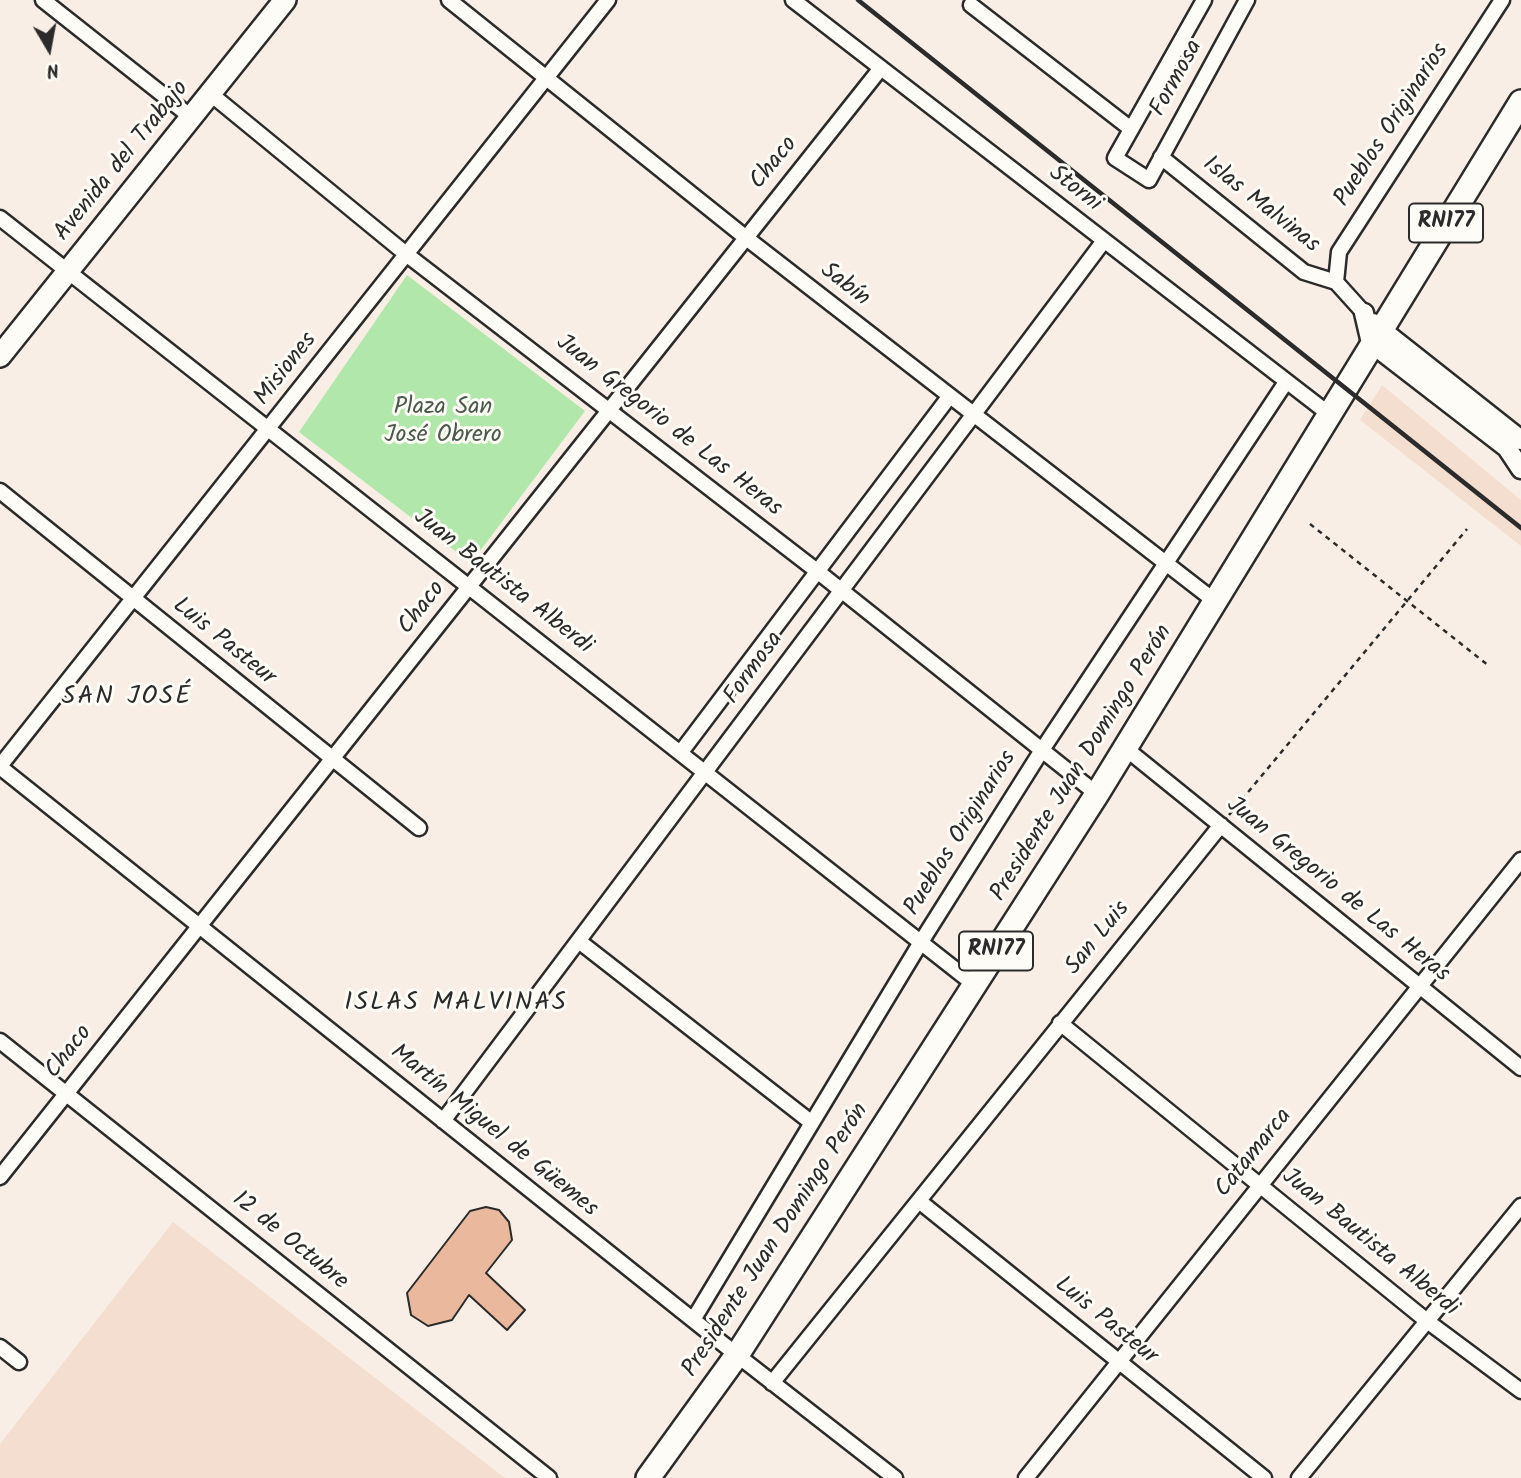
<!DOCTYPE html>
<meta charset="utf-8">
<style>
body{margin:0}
#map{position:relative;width:1521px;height:1478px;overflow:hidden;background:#f9eee5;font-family:Kalam,sans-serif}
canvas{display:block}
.north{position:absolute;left:14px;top:14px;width:70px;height:70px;-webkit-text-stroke:5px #fdfcf7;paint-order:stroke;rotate:170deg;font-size:19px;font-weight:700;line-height:28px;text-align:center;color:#2b2b2b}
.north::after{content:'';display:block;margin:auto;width:24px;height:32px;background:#2b2b2b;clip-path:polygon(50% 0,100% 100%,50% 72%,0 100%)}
</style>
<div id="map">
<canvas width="1521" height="1478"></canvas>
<div class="north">N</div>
</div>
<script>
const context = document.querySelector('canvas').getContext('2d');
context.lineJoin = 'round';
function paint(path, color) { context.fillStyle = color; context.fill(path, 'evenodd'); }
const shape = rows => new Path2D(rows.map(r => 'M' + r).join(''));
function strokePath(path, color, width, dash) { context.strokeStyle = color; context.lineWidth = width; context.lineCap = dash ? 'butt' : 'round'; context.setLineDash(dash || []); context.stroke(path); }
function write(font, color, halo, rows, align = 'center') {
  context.font = font + ' Kalam,sans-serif'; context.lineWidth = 6; context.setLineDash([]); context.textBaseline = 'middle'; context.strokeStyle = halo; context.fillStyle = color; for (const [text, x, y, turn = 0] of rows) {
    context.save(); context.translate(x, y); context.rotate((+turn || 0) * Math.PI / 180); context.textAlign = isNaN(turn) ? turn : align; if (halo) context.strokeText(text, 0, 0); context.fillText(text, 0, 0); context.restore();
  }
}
const built = shape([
 [1382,385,1521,500,1521,546,1360,420],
 [173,1222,505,1478,0,1478,0,1444]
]);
const green = shape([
 [407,275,585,411,471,563,299,432]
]);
const building = shape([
 [486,1207,499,1210,509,1222,512,1240,486,1273,525,1310,507,1330,469,1295,452,1320,428,1326,411,1315,407,1293,470,1211,486,1207]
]);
const path = shape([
 [1310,524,1489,666],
 [1229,815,1467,529]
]);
const minor = shape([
 [43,0,191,117],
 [449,0,745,237,1216,602],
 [793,0,1329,414],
 [1204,0,1115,158,1149,180,1247,0],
 [971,5,1131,129],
 [212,95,406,254,817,571,1097,794],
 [1161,157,1304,272,1336,282,1364,313],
 [0,218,975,985],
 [1336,282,1339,252,1502,0],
 [0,491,419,828],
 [1125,748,1521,1068],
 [681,752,949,397],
 [0,766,608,0],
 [0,767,737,1355,895,1478],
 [580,942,812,1123],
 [1060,1023,1427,1321,1521,1391],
 [0,1041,549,1478],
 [443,1121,1103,242],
 [0,1177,881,68],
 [919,1201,1264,1478],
 [693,1320,921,942,1042,750,1286,382],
 [0,1347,19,1362],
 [772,1383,1221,825],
 [1026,1478,1521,860],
 [1299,1478,1521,1206]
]);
const tertiary = shape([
 [1364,313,1371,343,1507,448,1521,469],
 [1373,323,1521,440]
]);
const secondary = shape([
 [0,356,285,0]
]);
const primary = shape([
 [648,1478,737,1355,1097,794,1521,102]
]);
const rail = shape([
 [858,0,1521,528]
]);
const shields = [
 [1446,223,74],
 [996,951,74]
];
const shieldNames = [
 ["RN177",1446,223],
 ["RN177",996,951]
];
const streetNames = [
 ["Formosa",1178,79,-61],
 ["Pueblos Originarios",1393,126,-57],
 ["Avenida del Trabajo",123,162,-51],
 ["Chaco",775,164,-51],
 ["Storni",1074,190,38],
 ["Islas Malvinas",1260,206,38],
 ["Sabín",844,286,38],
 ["Misiones",287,370,-52],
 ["Juan Gregorio de Las Heras",668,427,38],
 ["Juan Bautista Alberdi",502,583,38],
 ["Chaco",423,609,-52],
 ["Luis Pasteur",223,643,39],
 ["Formosa",755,669,-54],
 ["Presidente Juan Domingo Perón",1083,764,-58],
 ["Pueblos Originarios",962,834,-58],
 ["Juan Gregorio de Las Heras",1337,891,39],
 ["San Luis",1099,939,-51],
 ["Chaco",70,1053,-52],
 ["Martín Miguel de Güemes",493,1132,39],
 ["Catamarca",1255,1154,-51],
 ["Presidente Juan Domingo Perón",777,1241,-57],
 ["12 de Octubre",289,1242,39],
 ["Juan Bautista Alberdi",1369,1244,39],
 ["Luis Pasteur",1105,1322,39]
];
const parkNames = [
 ["Plaza San",443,409],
 ["José Obrero",443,437]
];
const neighbourhoodNames = [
 ["SAN JOSÉ",127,699],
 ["ISLAS MALVINAS",456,1005]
];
paint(built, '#f4decf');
paint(green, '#b1e7aa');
paint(building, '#eab89c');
strokePath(building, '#2b2b2b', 2);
strokePath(minor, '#2b2b2b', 19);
strokePath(tertiary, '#2b2b2b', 23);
strokePath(secondary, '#2b2b2b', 26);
strokePath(primary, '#2b2b2b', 28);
strokePath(path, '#2b2b2b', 2.5, [5, 5]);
strokePath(minor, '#fdfcf7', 14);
strokePath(tertiary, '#fdfcf7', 18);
strokePath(secondary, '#fdfcf7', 21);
strokePath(primary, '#fdfcf7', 23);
strokePath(rail, '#2b2b2b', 4.5);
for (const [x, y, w] of shields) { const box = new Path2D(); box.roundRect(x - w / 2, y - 19.5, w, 39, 5); context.fillStyle = '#fdfcf7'; context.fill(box); strokePath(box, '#2b2b2b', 2); }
write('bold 23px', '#2b2b2b', null, shieldNames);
write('24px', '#2b2b2b', '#fdfcf7', streetNames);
write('24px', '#4c5a4b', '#fdfcf7', parkNames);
context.letterSpacing = '2px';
write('26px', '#2b2b2b', '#fdfcf7', neighbourhoodNames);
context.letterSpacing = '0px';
</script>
